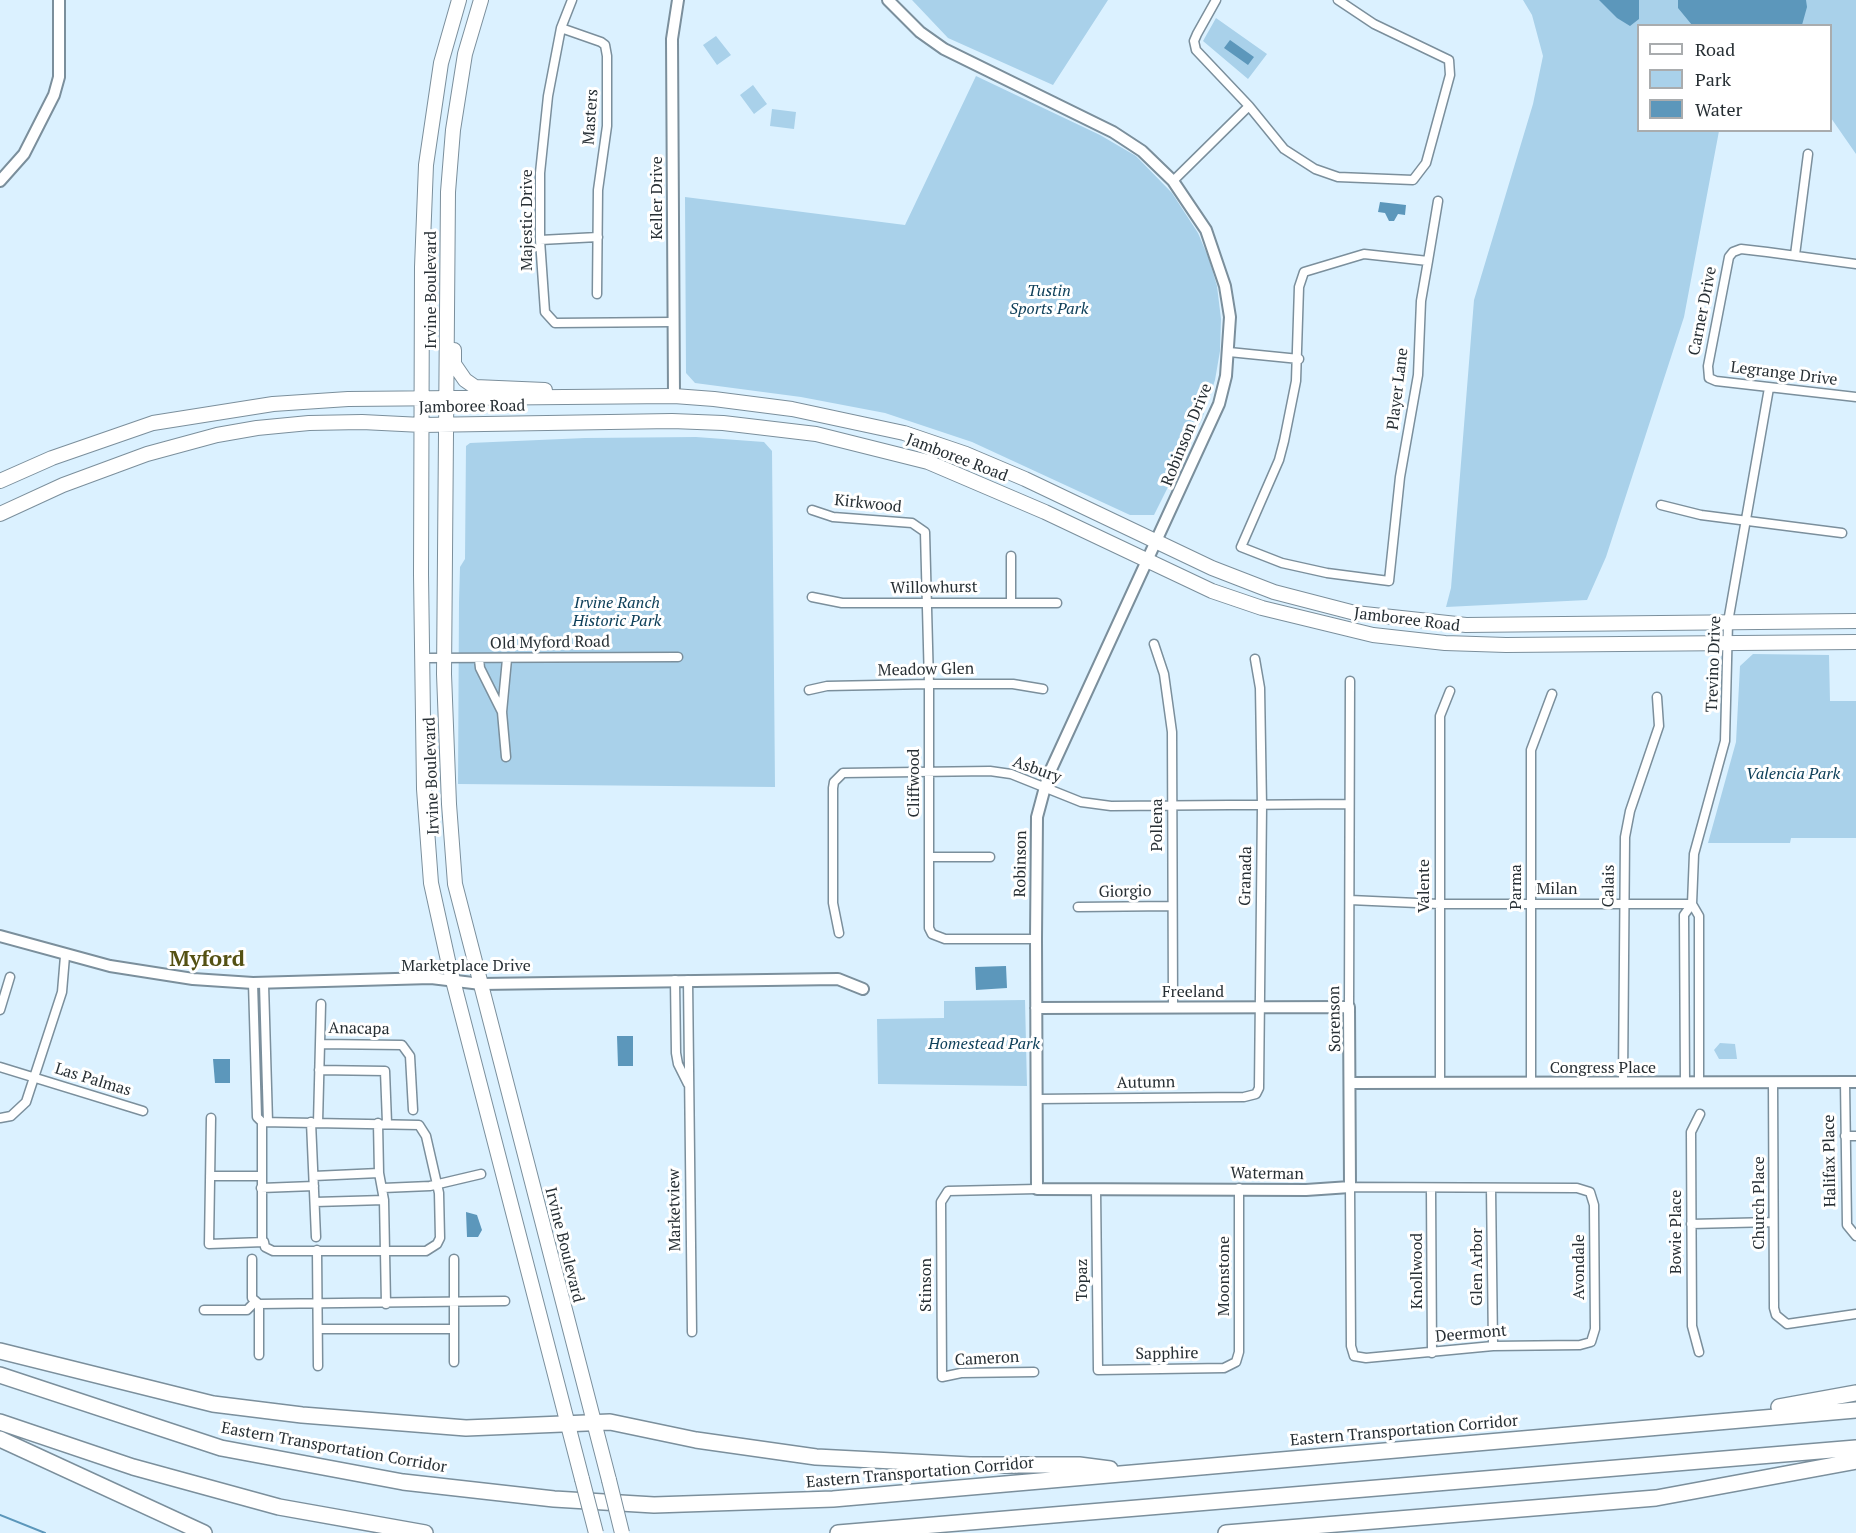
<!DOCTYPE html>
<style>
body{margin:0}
#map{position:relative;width:1856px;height:1533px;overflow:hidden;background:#dbf1ff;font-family:"PT Serif",serif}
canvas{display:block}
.legend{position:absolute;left:1637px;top:24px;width:195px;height:108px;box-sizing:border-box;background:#fff;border:2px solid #a9acae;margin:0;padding:8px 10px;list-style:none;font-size:18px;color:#272f34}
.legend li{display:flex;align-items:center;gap:12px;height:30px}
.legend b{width:30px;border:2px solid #a9acae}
</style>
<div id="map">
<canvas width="1856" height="1533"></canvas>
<ul class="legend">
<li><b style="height:8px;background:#fff"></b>Road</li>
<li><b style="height:16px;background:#a9d1ea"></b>Park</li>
<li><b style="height:16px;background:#5c97bb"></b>Water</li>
</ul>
</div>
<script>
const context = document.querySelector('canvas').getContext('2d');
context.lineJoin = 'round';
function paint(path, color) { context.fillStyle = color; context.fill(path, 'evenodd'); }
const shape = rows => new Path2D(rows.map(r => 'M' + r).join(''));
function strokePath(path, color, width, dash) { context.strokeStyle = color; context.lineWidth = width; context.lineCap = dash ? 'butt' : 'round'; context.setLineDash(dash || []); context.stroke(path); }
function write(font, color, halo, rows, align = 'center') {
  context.font = font + ' "PT Serif",serif'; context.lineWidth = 6; context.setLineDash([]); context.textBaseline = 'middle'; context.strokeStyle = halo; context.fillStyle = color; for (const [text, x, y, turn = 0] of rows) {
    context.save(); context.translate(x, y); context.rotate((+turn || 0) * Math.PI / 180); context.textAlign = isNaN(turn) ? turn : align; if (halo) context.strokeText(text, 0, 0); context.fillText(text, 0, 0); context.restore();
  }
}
const green = shape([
 [912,0,1108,0,1053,85,948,38],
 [1523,0,1856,0,1856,154,1831,118,1830,26,1638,26,1638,130,1719,131,1684,317,1606,557,1587,600,1446,607,1451,588,1474,300,1533,104,1543,56,1532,15],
 [1216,18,1267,54,1248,79,1203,41],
 [716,36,731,55,717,65,703,45],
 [976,76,1100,135,1136,156,1172,193,1198,233,1209,259,1217,286,1221,319,1220,351,1215,380,1202,419,1154,515,1130,515,972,442,885,413,801,397,695,383,686,373,685,197,905,225],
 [753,85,767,104,754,114,740,95],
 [772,109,796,112,794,129,770,126],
 [696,437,764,442,772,451,775,787,458,784,459,602,460,567,465,559,466,446,470,443,585,438],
 [1753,654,1829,655,1830,701,1856,701,1856,838,1791,838,1790,843,1708,843,1736,742,1740,666],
 [1025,1000,1027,1086,878,1084,877,1019,944,1018,944,1001],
 [1720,1043,1735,1044,1737,1059,1719,1059,1714,1050]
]);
const water = shape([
 [1599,0,1639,0,1639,19,1630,26,1617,18],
 [1678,0,1806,0,1807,7,1802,25,1692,25,1678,8],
 [1230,40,1254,57,1248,65,1224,48],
 [1380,202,1406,205,1405,215,1398,214,1394,221,1389,221,1385,213,1378,212],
 [1006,966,1007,988,976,990,975,967],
 [617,1036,633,1036,633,1066,618,1066],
 [213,1059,230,1059,230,1083,215,1083],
 [466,1212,477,1215,482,1230,478,1237,467,1237]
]);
const stream = shape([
 [0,1515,45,1533]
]);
const minor = shape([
 [572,0,561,28,548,96,540,173,540,240,545,312,555,323,672,322],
 [1216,0,1197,34,1194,41,1196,50,1249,106,1284,149,1315,169,1338,177,1413,180,1426,163,1450,75,1449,60,1374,24,1338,0],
 [561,28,601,42,605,45,607,56,607,126,598,190,597,294],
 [1173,181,1249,106],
 [540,240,598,237],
 [1795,255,1808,154],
 [1428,261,1364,254,1304,272,1299,287,1296,381,1284,441,1279,460,1241,547,1282,563,1327,573,1389,581,1400,477,1418,375,1421,301,1428,261,1438,201],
 [1856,264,1767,252,1741,249,1733,252,1729,257,1708,366,1709,378,1716,381,1856,397],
 [1229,352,1299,359],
 [1661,505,1701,515,1842,533],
 [812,510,833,517,912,523,925,532,929,684,929,928,932,934,945,939,1036,939],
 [1011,556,1011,602],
 [812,597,842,603,1057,603],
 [1154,644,1164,674,1172,732,1173,1007],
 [423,658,678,657],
 [479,659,480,668,502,712],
 [809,690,827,686,929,684,1013,684,1043,689],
 [506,757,502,712,507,659],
 [930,857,990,857],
 [1350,900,1439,904,1692,904],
 [1078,907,1172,906],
 [839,933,833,903,833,788,834,782,843,773,990,771,1011,774,1081,802,1111,806,1348,804],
 [675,980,676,1053,678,1064,688,1084],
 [688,980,692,1332],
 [264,984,268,1122],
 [1349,1007,1350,681],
 [0,1010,10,977],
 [320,1044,402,1045,410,1056,413,1110],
 [0,1067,143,1111],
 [319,1070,385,1071,387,1123],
 [1623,1082,1625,837,1630,811,1659,726,1657,697],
 [1773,1082,1774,1308,1776,1315,1787,1324,1856,1314],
 [1845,1082,1847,1225,1856,1236],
 [1440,1083,1440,716,1450,691],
 [1531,1083,1531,750,1552,694],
 [1685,1083,1684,915,1692,904],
 [1699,1083,1699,916,1692,904,1694,854,1725,741,1728,622,1769,388],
 [1036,1099,1244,1097,1256,1094,1259,1088,1262,806,1260,688,1255,659],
 [0,1118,11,1116,26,1102,62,992,65,956],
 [211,1118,209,1244,264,1242,265,1247,273,1251,426,1251,437,1244,440,1238,439,1193,426,1136,419,1125,262,1122,257,1117,253,983],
 [311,1122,316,1237],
 [318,1123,321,1004],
 [378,1123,379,1173,384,1200,386,1304],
 [1845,1136,1856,1136],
 [210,1176,261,1176],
 [314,1176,379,1173],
 [1350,1187,1577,1188,1590,1192,1594,1205,1595,1329,1591,1342,1580,1345,1493,1346,1366,1358,1354,1356,1351,1346,1350,1187],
 [261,1188,314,1186],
 [383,1188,430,1186,481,1174],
 [1491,1188,1493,1346],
 [1096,1189,1098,1370,1224,1368,1236,1362,1239,1352,1239,1188],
 [1431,1189,1432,1353],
 [315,1202,384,1200],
 [1691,1224,1773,1222],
 [262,1242,262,1122],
 [317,1250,318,1366],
 [252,1259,252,1298,259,1304,505,1301],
 [204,1310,247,1310,255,1302],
 [318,1329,454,1329],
 [1699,1352,1692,1326,1691,1132,1700,1114],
 [259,1355,259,1304],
 [454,1362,454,1259],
 [1034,1372,961,1373,942,1377,941,1202,948,1191,1037,1189]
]);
const tertiary = shape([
 [888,0,920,32,944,49,1113,132,1142,151,1173,181,1206,230,1225,286,1230,317,1226,376,1219,404,1048,776,1037,817,1036,939,1037,1189,1306,1190,1350,1187,1349,1007,1036,1008],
 [0,181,24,154,54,95,59,77,59,0],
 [674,396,672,39,678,0],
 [0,936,110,966,193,979,253,983,431,978,481,984,838,979,863,989],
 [1350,1083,1856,1082]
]);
const primary = shape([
 [459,0,441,63,426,165,422,267,421,574,424,789,431,883,449,965,582,1479],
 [481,0,465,54,453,130,448,192,444,674,449,804,455,884,609,1480],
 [454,350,454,364,465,380,475,387,545,390],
 [0,481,52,458,153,423,273,404,348,399,674,396,714,399,792,409,904,433,966,454,1025,479,1212,568,1274,592,1355,613,1466,625,1856,621],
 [0,514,63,485,147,454,217,435,257,428,309,423,362,422,422,425,672,421,723,423,816,434,928,462,1045,512,1212,591,1262,608,1373,635,1445,643,1506,645,1856,642]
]);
const motorway = shape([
 [0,1351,213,1404,302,1415,466,1428,610,1422,696,1440,816,1457,970,1465,1079,1465,1110,1469],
 [0,1375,221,1448,403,1482,554,1499,654,1505,833,1499,1856,1410],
 [1779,1407,1856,1393],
 [0,1422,133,1467,279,1507,425,1533],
 [0,1439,204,1533],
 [838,1533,1856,1448],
 [1226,1533,1656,1498,1856,1461]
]);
const primaryBridge = shape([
 [582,1479,596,1533],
 [609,1480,622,1533]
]);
const streetNames = [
 ["Masters",591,117,-86],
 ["Keller Drive",657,198,-90],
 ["Majestic Drive",527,220,-90],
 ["Irvine Boulevard",431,290,-90],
 ["Carner Drive",1703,311,-79],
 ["Legrange Drive",1784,374,7],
 ["Player Lane",1398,389,-83],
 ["Jamboree Road",472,407,-1],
 ["Robinson Drive",1187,435,-68],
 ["Jamboree Road",957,458,21],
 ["Kirkwood",868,504,6],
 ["Willowhurst",934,588,-1],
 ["Jamboree Road",1407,620,7],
 ["Old Myford Road",550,643,-1],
 ["Trevino Drive",1714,664,-88],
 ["Meadow Glen",926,670,-1],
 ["Asbury",1037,770,20],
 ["Irvine Boulevard",432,776,-92],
 ["Cliffwood",914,783,-90],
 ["Pollena",1157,825,-90],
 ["Robinson",1021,864,-89],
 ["Granada",1246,876,-89],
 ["Valente",1424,886,-90],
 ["Calais",1609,886,-89],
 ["Parma",1516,887,-90],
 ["Milan",1557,889],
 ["Giorgio",1125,892,-1],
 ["Marketplace Drive",466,966],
 ["Freeland",1193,992],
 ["Sorenson",1335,1019,-91],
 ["Anacapa",359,1029,1],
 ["Congress Place",1603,1068],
 ["Las Palmas",93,1080,17],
 ["Autumn",1146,1083,-1],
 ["Halifax Place",1830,1161,-91],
 ["Waterman",1267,1174,1],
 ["Church Place",1759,1203,-90],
 ["Marketview",675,1210,-91],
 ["Bowie Place",1676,1232,-90],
 ["Irvine Boulevard",564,1245,76],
 ["Glen Arbor",1477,1267,-90],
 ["Avondale",1579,1267,-90],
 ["Knollwood",1417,1271,-90],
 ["Moonstone",1224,1276,-90],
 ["Topaz",1082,1280,-90],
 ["Stinson",926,1285,-90],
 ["Deermont",1471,1334,-5],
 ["Sapphire",1167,1354,-1],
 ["Cameron",987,1359,-3],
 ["Eastern Transportation Corridor",1404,1431,-5],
 ["Eastern Transportation Corridor",334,1448,10],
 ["Eastern Transportation Corridor",920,1473,-5]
];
const parkNames = [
 ["Tustin",1049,291],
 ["Sports Park",1049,309],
 ["Irvine Ranch",617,603],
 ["Historic Park",617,621],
 ["Valencia Park",1793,774],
 ["Homestead Park",984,1044]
];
const districtNames = [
 ["Myford",207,960]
];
paint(green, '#a9d1ea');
paint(water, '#5c97bb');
strokePath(stream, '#5c97bb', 2);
strokePath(minor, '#7b8f9c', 11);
strokePath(tertiary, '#7b8f9c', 14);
strokePath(primary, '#7b8f9c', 16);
strokePath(motorway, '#7b8f9c', 18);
strokePath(minor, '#fff', 8);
strokePath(tertiary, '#fff', 10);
strokePath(primary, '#fff', 14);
strokePath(motorway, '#fff', 15);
strokePath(primaryBridge, '#7b8f9c', 16, []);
strokePath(primaryBridge, '#fff', 14);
write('16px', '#272f34', '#fff', streetNames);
write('italic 16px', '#0f405a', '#fff', parkNames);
write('bold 22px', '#545113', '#fff', districtNames);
</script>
